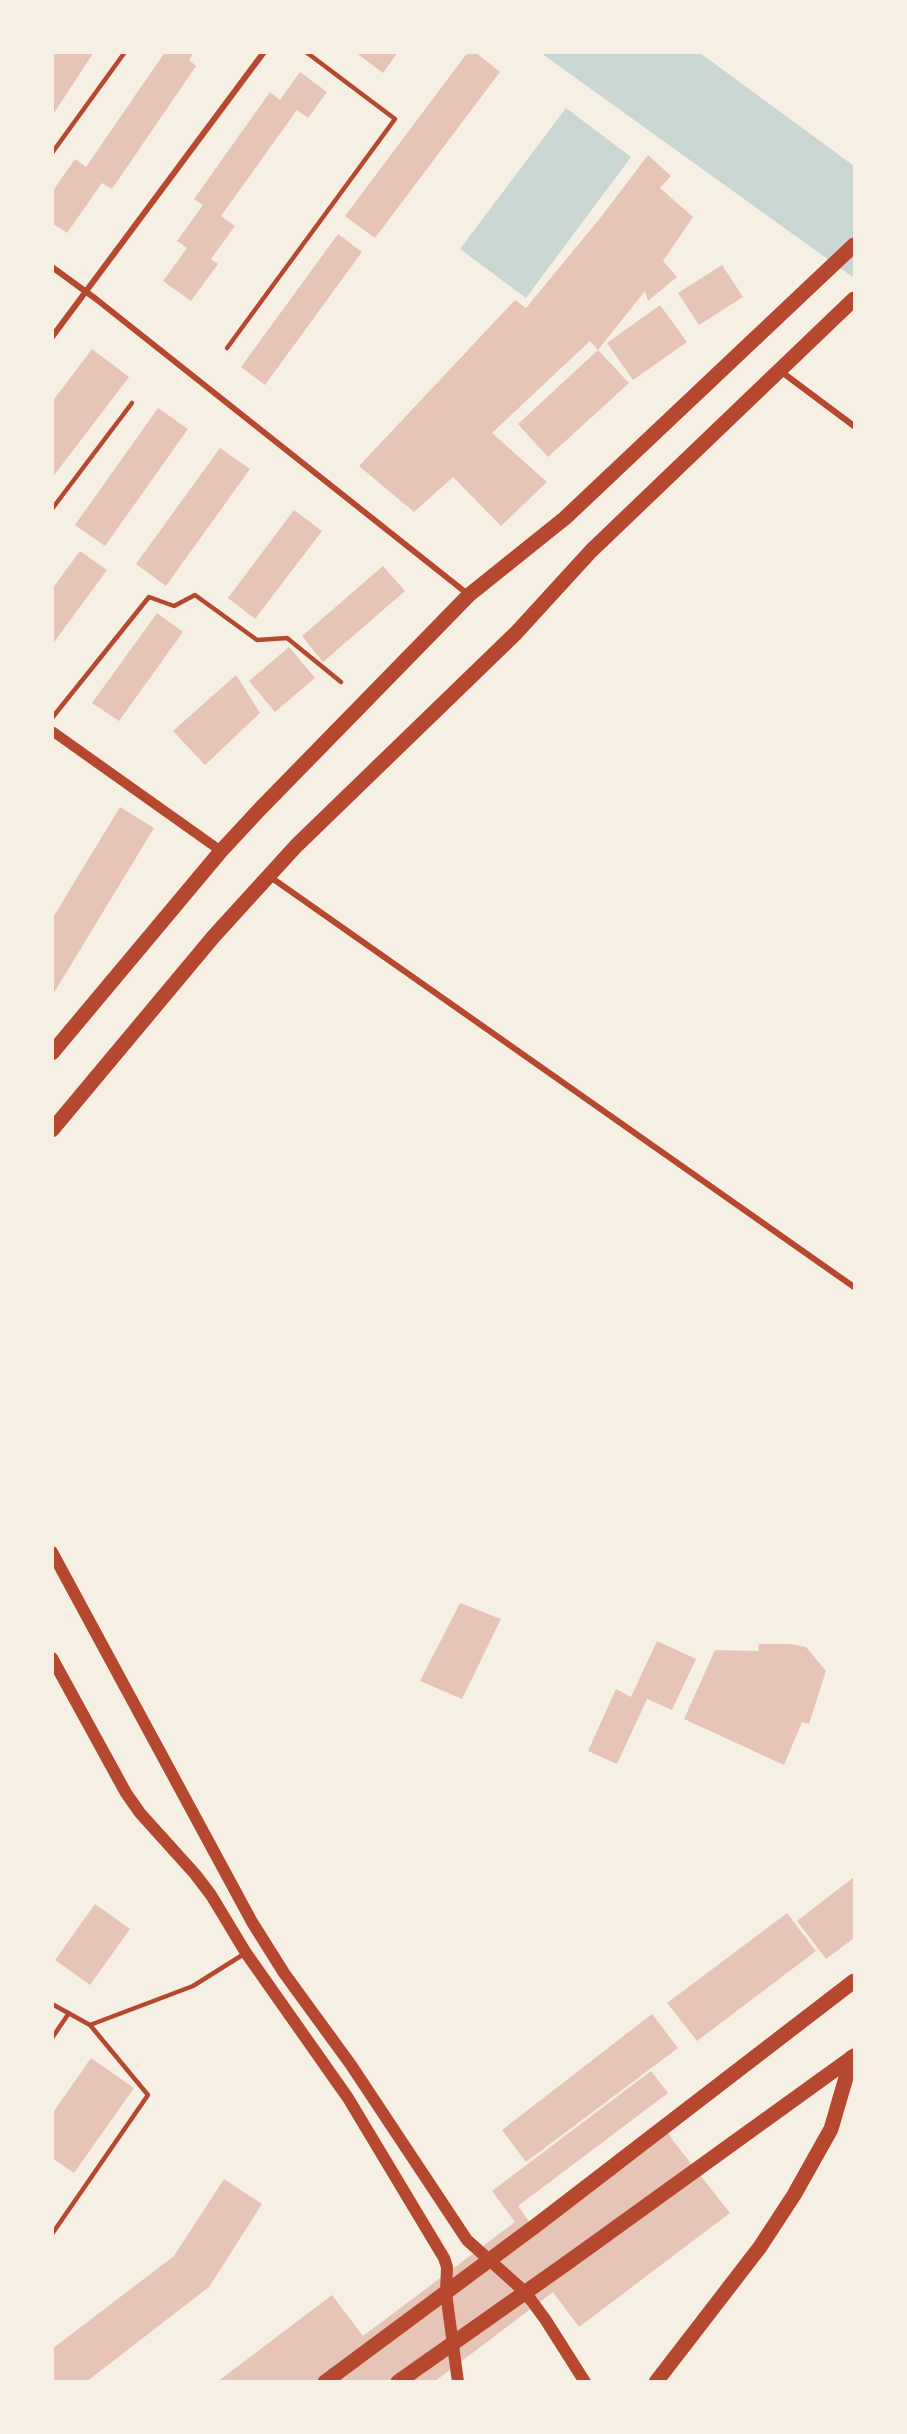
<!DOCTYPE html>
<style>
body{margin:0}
#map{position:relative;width:907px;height:2434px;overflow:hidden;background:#f6efe4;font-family:"Alegreya Sans",sans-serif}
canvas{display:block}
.frame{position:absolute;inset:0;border:54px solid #f6efe4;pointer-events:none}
</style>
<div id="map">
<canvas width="907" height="2434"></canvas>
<div class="frame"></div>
</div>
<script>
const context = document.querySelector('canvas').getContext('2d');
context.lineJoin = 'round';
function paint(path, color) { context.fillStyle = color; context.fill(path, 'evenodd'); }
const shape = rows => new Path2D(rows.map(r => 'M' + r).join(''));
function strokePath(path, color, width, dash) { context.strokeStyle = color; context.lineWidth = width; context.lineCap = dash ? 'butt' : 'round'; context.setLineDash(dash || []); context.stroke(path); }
const water = shape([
 [541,53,700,53,854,166,854,278],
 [566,108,631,157,526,298,460,249]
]);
const building = shape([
 [52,52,94,52,52,116],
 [165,52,194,52,189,60,196,66,112,189,102,183,67,233,52,223,52,192,75,159,86,167],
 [355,52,398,52,383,73],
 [468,52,475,52,500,72,375,238,345,216],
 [300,72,327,92,308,118,297,110,221,216,235,226,211,259,218,264,191,301,163,281,187,248,177,241,203,205,194,199,270,92,280,100],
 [648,155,671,176,660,188,693,217,663,261,677,277,648,301,645,291,598,350,590,341,492,433,547,482,501,526,453,477,414,512,359,466,515,300,526,308,601,217],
 [338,234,362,252,265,385,241,367],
 [722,265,743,297,699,325,678,293],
 [660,305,687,342,633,380,607,343],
 [92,349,129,377,52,478,52,402],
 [598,350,629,383,548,457,518,424],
 [158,408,188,429,105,546,75,525],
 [220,448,250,469,166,586,136,564],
 [294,510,322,531,255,619,228,598],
 [80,551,107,570,52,645,52,589],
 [383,566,405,591,323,662,302,636],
 [157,613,183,632,119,721,92,703],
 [289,647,315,678,275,712,249,681],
 [236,675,260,713,205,765,173,731],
 [120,807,154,828,52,996,52,919],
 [460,1603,501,1619,462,1699,420,1681],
 [657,1641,696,1659,672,1710,647,1699,617,1764,588,1751,616,1689,631,1697],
 [759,1644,790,1644,806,1647,826,1671,809,1724,802,1722,784,1765,684,1719,715,1650,758,1651],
 [854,1877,854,1938,826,1959,797,1921],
 [95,1904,130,1929,90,1985,55,1960],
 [787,1913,816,1951,697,2041,667,2003],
 [652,2014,678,2048,526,2162,502,2130],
 [91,2058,134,2088,74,2173,52,2158,52,2114],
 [651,2071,668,2093,518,2206,530,2223,662,2123,674,2142,730,2213,579,2327,553,2292,434,2382,217,2382,332,2295,363,2336,515,2222,492,2191],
 [224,2179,262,2204,209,2287,86,2382,52,2382,52,2349,174,2256]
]);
const service = shape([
 [52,153,125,52],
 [227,348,395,119,306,52],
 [52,509,132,403],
 [52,718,149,597,174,606,195,595,257,640,287,638,341,682],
 [52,2004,90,2025,193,1986,244,1954],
 [52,2038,69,2013],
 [52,2234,148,2095,90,2025]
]);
const minor = shape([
 [52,267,96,299,469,595],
 [52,337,264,52],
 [779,370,854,426],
 [269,876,854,1287]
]);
const tertiary = shape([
 [52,731,221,851]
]);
const secondary = shape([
 [52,1552,252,1922,284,1973,351,2065,467,2240,525,2292,545,2319,585,2382],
 [52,1658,126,1793,140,1813,195,1874,211,1895,246,1953,348,2098,444,2258,447,2267,446,2293,458,2382]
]);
const primary = shape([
 [52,1053,221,851,260,809,469,595,565,518,854,245],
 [52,1130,214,936,296,846,516,633,591,551,854,299],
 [325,2382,538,2224,854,1981],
 [398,2382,567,2263,854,2056],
 [656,2382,760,2247,794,2195,831,2129,852,2057]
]);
paint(water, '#c9d6d2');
paint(building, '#e6c5b7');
strokePath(service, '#b5482f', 4.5);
strokePath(minor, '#b5482f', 6);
strokePath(tertiary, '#b5482f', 10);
strokePath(secondary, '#b5482f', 12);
strokePath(primary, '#b5482f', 15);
</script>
